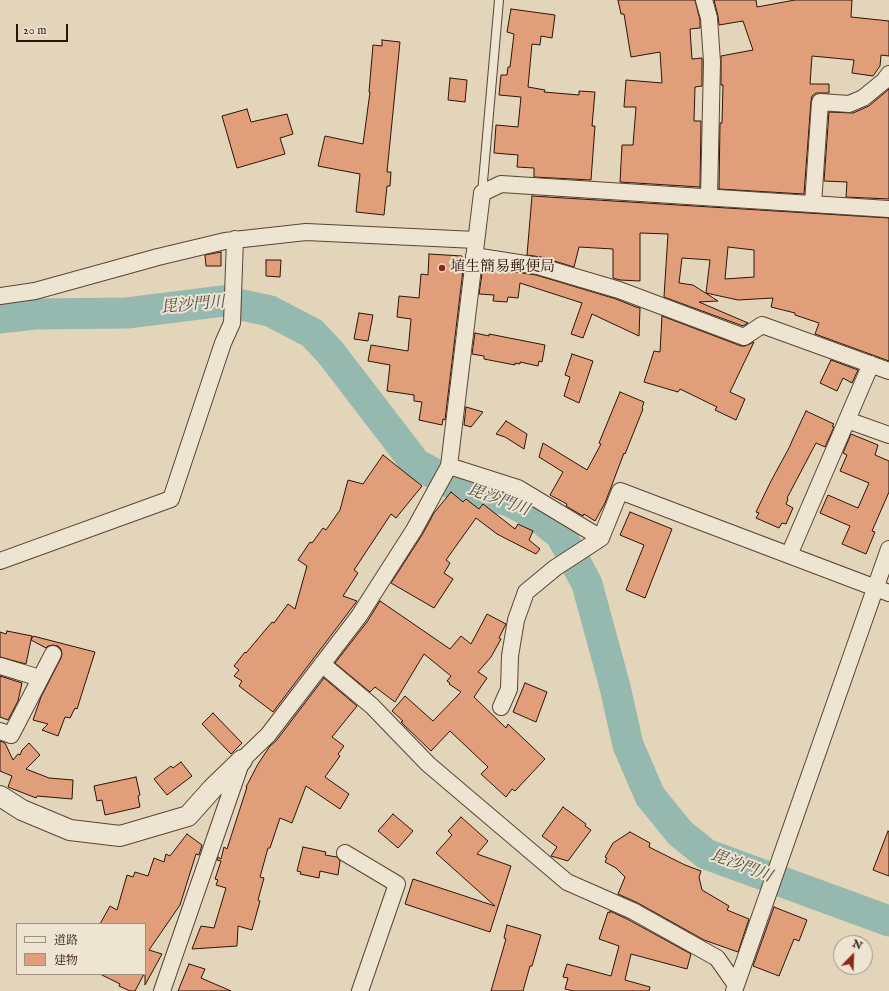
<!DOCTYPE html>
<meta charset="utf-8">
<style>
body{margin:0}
#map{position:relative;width:889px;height:991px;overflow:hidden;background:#e3d5b9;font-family:"IM FELL English","Noto Serif JP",serif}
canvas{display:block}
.legend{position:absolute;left:16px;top:923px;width:130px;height:52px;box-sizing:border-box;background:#ede4d2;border:1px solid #a19181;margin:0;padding:5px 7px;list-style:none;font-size:12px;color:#2e1408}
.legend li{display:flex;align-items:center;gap:8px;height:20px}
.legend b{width:20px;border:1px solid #a19181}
.north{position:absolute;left:833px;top:935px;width:40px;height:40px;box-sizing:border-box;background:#ede4d2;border:1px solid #a19181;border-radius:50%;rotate:23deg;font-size:11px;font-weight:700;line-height:16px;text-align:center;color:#2e1408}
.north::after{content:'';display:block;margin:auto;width:14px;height:18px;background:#8f2418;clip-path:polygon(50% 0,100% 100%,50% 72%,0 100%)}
.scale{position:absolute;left:16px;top:24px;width:52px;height:18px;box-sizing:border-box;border:2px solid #2e1408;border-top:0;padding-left:5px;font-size:12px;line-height:14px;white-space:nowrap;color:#2e1408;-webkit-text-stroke:3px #ede4d2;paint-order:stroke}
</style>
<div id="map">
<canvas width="889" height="991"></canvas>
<ul class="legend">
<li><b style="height:5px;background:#ede4d2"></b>道路</li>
<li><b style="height:11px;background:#e19e7b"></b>建物</li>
</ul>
<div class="north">N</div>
<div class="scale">20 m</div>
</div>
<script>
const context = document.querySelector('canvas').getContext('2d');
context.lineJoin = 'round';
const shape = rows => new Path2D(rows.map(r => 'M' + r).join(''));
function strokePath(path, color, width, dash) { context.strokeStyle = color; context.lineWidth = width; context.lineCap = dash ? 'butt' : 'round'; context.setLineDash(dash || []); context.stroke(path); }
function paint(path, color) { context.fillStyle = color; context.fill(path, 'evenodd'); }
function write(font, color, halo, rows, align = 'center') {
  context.font = font + ' "IM FELL English","Noto Serif JP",serif'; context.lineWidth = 4; context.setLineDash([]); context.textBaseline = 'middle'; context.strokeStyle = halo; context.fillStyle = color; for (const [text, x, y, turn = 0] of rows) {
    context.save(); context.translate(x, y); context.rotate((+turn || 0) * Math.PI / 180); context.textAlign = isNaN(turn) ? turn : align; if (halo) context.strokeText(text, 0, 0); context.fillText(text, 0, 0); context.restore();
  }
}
const river = shape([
 [0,318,35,314,127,313,223,301,270,311,312,333,330,352,416,464,463,489,509,501,536,515,561,535,587,584,615,687,628,745,650,796,680,833,706,854,889,921]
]);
const building = shape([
 [618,0,695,0,700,20,700,28,690,29,692,59,702,58,702,86,695,87,694,121,701,121,700,187,620,182,622,145,633,145,636,107,624,107,626,80,662,83,660,52,631,57,624,14,621,14,618,0],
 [714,0,756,0,757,7,795,0,852,0,851,17,889,21,889,56,881,55,880,66,873,76,852,73,854,60,812,56,810,84,829,84,829,93,816,93,812,96,811,101,804,194,719,189,720,123,722,123,723,85,721,85,721,56,753,50,743,21,719,25,718,16,714,0],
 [511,9,555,15,552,38,541,36,540,45,532,44,528,87,545,90,544,92,579,95,579,91,595,92,592,126,595,126,591,180,534,177,534,168,517,167,518,155,494,153,496,125,518,127,521,97,499,95,501,75,507,75,508,67,510,67,514,34,507,32,511,9],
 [382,40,400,42,387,172,391,172,390,186,387,186,384,215,356,212,360,174,318,166,325,136,363,144,370,92,369,92,373,45,382,46,382,40],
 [450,78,467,80,465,102,448,100,450,78],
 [889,89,889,199,846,197,847,182,824,181,829,112,853,113,869,106,889,89],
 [247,109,251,122,287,114,293,134,280,138,285,154,237,168,222,116,247,109],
 [532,196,889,218,889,361,815,334,819,323,795,315,795,313,771,307,773,298,738,300,706,293,710,260,682,258,679,283,693,285,718,301,699,302,748,323,743,326,664,297,668,234,640,233,640,281,620,280,613,278,613,249,579,247,574,267,541,257,527,255,532,196],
 [728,247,754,250,754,277,725,279,728,247],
 [221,252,221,266,206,266,205,255,221,252],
 [429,254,462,256,462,262,464,262,445,420,443,419,442,425,419,420,422,402,414,401,414,395,387,391,390,365,368,361,371,345,408,351,411,319,397,317,399,296,419,298,421,274,428,275,429,254],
 [266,260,281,260,280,277,266,276,266,260],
 [483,267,536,275,616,299,636,307,640,308,639,336,592,314,583,338,571,334,582,303,520,283,518,298,508,297,507,302,493,301,494,295,479,294,483,267],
 [359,313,373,315,368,341,354,339,359,313],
 [662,316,741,346,745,346,754,342,730,392,745,399,736,420,715,410,717,407,680,389,678,392,644,382,654,351,660,352,662,316],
 [475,333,489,336,489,334,545,345,542,362,539,361,538,366,520,362,520,364,515,363,515,365,484,359,484,356,472,354,475,333],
 [572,354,593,361,579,403,564,396,570,377,565,375,572,354],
 [831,360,858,370,852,383,843,378,837,391,820,383,831,360],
 [620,392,644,402,642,408,643,409,625,454,624,453,605,503,595,521,584,514,583,516,566,506,567,504,550,495,563,472,539,457,543,443,587,470,601,444,599,443,620,392],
 [466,407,483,412,471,427,464,425,466,407],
 [806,411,834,424,832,426,834,427,825,447,816,443,787,498,788,499,786,504,793,508,786,524,782,523,779,528,756,518,759,513,756,512,771,481,789,448,792,441,806,411],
 [506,421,527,434,524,449,505,437,496,434,506,421],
 [851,434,878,445,875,455,889,461,889,492,872,531,875,532,866,554,842,544,850,526,820,513,828,495,858,508,869,483,840,471,847,455,843,453,851,434],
 [383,455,422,486,396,518,391,514,354,570,358,573,343,596,357,601,273,712,239,686,242,681,234,676,239,670,234,666,245,652,246,653,272,622,274,623,288,604,295,609,307,566,298,560,310,542,312,543,323,528,326,530,340,510,348,480,363,484,383,455],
 [451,492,463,502,466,499,479,509,483,504,515,529,518,524,533,531,529,540,540,549,536,554,497,534,476,518,446,560,450,563,444,573,453,579,434,608,391,583,422,535,434,513,451,492],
 [630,512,672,529,645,598,626,590,644,545,620,535,630,512],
 [380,601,450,649,461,636,471,644,487,614,506,624,499,638,501,639,491,657,478,672,487,678,474,697,506,728,508,724,545,759,515,791,512,789,506,797,481,774,488,767,450,731,431,751,401,722,403,721,392,711,405,696,433,721,461,692,449,684,450,683,447,681,451,676,424,654,395,702,375,687,370,692,335,663,367,622,380,601],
 [7,631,32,636,31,640,33,636,95,652,77,709,75,708,70,718,65,717,58,736,42,730,48,724,33,720,41,697,61,658,62,654,61,649,58,646,53,645,48,646,46,648,31,640,26,664,0,657,0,632,6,634,7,631],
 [0,676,22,683,18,701,8,720,0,717,0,676],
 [324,678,357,706,332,737,344,746,338,754,340,756,325,777,349,794,340,809,306,786,292,823,280,818,270,848,268,848,260,877,264,878,258,900,260,901,252,930,238,926,237,946,192,949,201,926,214,928,226,888,216,885,218,880,215,879,221,861,217,860,218,857,221,859,224,847,227,849,247,787,246,787,258,764,270,746,276,741,324,678],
 [525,683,547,692,536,722,513,712,525,683],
 [213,713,242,743,231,754,202,724,213,713],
 [0,741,5,743,13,760,18,754,20,755,22,750,29,743,40,755,26,769,49,778,73,780,72,799,37,796,36,798,8,787,12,776,0,771,0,741],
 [181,762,192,776,167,795,154,779,171,766,173,768,181,762],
 [136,777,140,795,138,796,140,807,105,815,102,800,97,801,94,786,136,777],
 [563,807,586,824,585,826,591,830,568,861,551,856,557,847,542,836,563,807],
 [393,814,413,831,398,848,378,831,393,814],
 [461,817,488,841,477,854,511,866,490,932,405,904,413,879,495,906,436,853,452,835,448,831,461,817],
 [888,831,889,832,889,876,873,870,888,831],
 [630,832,650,843,649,847,685,865,701,871,699,877,702,890,729,906,727,910,749,919,738,952,704,940,638,903,618,894,625,877,616,868,605,862,607,858,605,857,613,843,630,832],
 [187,834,202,845,199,855,196,854,180,905,149,950,162,954,145,985,145,924,100,924,110,906,117,910,127,875,133,877,135,872,148,876,154,858,164,862,166,854,170,856,187,834],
 [303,847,326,852,325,855,337,857,340,861,338,875,320,871,319,878,300,874,301,872,297,871,303,847],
 [774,907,807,920,799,941,794,939,779,976,753,966,774,907],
 [610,911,629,920,691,954,687,969,631,954,625,980,650,987,649,991,574,991,565,989,568,978,563,977,567,964,611,976,619,946,599,939,608,912,610,913,610,911],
 [507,925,541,935,532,966,530,966,523,991,491,991,506,939,504,938,507,925],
 [189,964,205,969,201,978,231,991,178,991,189,964],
 [100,974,144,974,135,991,130,991,119,986,120,984,100,974]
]);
const service = shape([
 [482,193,499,0]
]);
const minor = shape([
 [704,0,709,18,712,62,709,197],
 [813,204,820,102,849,104,863,98,884,81,889,74],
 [474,256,538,266,619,290,744,337,762,325,889,371],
 [0,296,35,291,158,257,225,241,306,232,476,240],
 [847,420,871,364],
 [449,466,518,488,601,538,620,491,889,593],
 [789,555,847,420,889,435],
 [0,561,171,499,223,343,232,323,235,239],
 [322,664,372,706,428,764,567,882,633,911,717,958,736,985],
 [0,666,40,678],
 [501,707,509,689,510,656,516,620,526,592,555,568,601,538],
 [0,731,11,735,53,654],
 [345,853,397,884,360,991],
 [162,991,242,760,268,735,359,616,414,530,449,466,482,193,501,184,889,209],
 [734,991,889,549]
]);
const tertiary = shape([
 [0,796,22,810,70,830,120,836,188,816,212,789,242,760]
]);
const markers = [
 [442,268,4,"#8f2418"]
];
const poiNames = [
 ["埴生簡易郵便局",450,268]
];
const waterNames = [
 ["毘沙門川",193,306,-5],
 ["毘沙門川",498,501,20],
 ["毘沙門川",741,867,21]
];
strokePath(river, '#95b9af', 31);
paint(building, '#e19e7b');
strokePath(building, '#2e1408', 1);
strokePath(service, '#5b4434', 10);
strokePath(minor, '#5b4434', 18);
strokePath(tertiary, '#5b4434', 22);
strokePath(service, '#ede4d2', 8);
strokePath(minor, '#ede4d2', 16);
strokePath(tertiary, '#ede4d2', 20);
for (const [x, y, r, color] of markers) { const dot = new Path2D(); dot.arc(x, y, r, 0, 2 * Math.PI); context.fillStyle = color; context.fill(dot); strokePath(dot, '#ede4d2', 1.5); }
write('15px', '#2e1408', '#ede4d2', poiNames, 'left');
write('italic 16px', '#524e42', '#ede4d2', waterNames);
</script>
